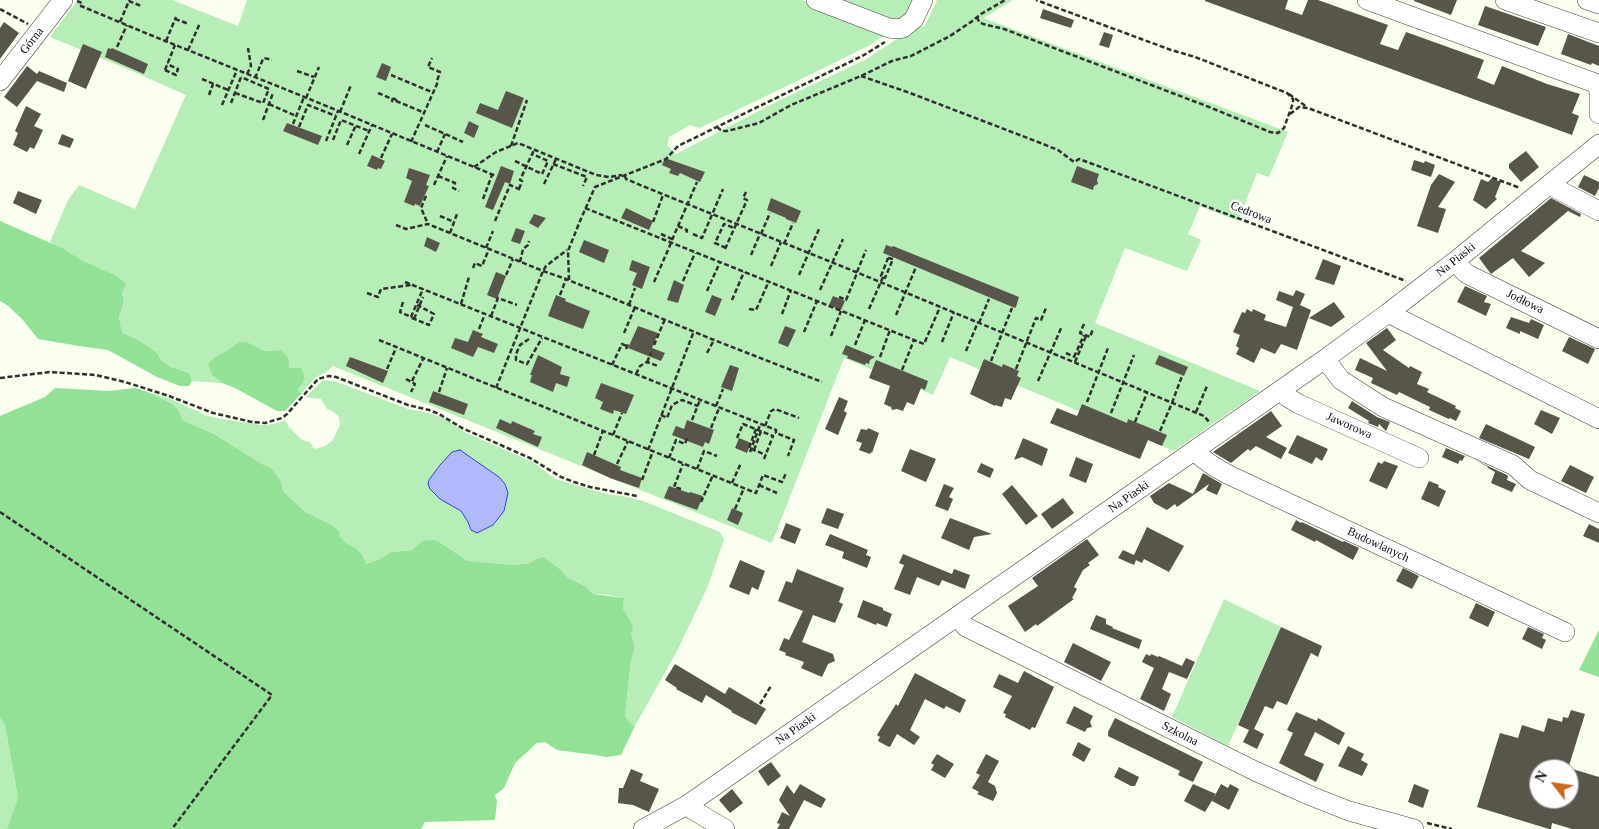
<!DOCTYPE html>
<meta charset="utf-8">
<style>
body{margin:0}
#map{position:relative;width:1599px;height:829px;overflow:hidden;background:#fafff0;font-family:Georgia,serif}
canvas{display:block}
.north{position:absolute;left:1529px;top:759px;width:50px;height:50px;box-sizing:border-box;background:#fff;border:1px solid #9f9f9f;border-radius:50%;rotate:300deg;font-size:14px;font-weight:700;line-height:20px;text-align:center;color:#0e0e0e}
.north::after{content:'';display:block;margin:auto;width:18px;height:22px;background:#cb691a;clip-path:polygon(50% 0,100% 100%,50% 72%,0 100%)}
</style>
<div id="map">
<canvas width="1599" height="829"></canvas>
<div class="north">N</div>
</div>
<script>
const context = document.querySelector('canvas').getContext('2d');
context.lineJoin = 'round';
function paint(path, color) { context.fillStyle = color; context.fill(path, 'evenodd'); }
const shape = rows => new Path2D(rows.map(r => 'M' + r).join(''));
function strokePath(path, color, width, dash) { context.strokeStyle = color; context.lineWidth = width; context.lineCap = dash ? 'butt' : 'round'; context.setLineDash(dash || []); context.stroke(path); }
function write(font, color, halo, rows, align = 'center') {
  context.font = font + ' Georgia,serif'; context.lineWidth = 5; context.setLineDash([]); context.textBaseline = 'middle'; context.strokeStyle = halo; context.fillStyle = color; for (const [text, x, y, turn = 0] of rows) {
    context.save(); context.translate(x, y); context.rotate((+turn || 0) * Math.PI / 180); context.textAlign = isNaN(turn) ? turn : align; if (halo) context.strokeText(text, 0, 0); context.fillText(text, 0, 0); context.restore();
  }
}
const green = shape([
 [78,0,172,0,238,26,247,0,802,0,881,30,885,35,870,45,834,63,700,128,690,125,669,137,667,145,676,154,780,100,865,60,894,41,916,24,921,27,925,26,937,0,1013,0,983,18,1288,132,1269,177,1257,173,1238,221,1200,206,1188,234,1201,240,1187,271,1125,248,1095,323,1260,391,1174,451,950,357,933,395,844,358,772,543,333,366,326,372,316,377,302,393,297,390,289,368,281,350,265,351,247,342,239,342,227,352,214,358,213,376,222,383,192,381,189,373,171,367,162,361,156,352,140,341,122,334,119,317,124,302,122,292,115,275,81,260,50,242,68,200,79,185,135,209,186,95,125,68,50,37],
 [825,0,914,0,910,12,895,22],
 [323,380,337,382,408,409,429,413,444,418,464,432,533,462,555,479,610,495,623,496,643,501,720,532,724,540,707,588,676,653,635,726,630,723,625,716,631,660,634,651,634,643,623,609,624,598,603,594,593,594,585,586,568,578,562,571,535,560,529,563,515,565,466,561,438,541,422,541,412,550,391,552,378,560,366,564,362,554,357,549,346,543,317,519,305,512,283,491,281,481,271,468,262,464,214,434,182,420,179,411,173,404,145,391,171,399,205,415,221,419,262,425,274,424,285,420,289,427,302,440,310,442,314,449,325,446,333,440,340,425,339,417,334,412,327,409,321,399,306,397],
 [1224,599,1281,627,1228,746,1172,717],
 [0,718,5,725,18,798,7,829,0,829]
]);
const forest = shape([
 [0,221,62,248,81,260,115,275,126,284,122,292,124,302,119,317,122,333,140,341,156,352,162,361,171,367,189,373,192,381,189,386,180,386,157,377,108,350,79,346,38,339,22,319,7,305,0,301],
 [239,342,247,342,265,351,281,350,288,358,289,368,301,368,304,376,303,383,297,390,302,393,285,411,277,411,235,388,222,383,213,376,208,364,214,358,227,351],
 [55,388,109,391,135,388,145,391,173,404,179,411,182,420,214,434,262,464,271,468,281,481,283,491,305,512,331,525,339,531,340,537,346,543,357,549,362,554,366,564,378,560,391,552,412,550,422,541,431,540,438,541,467,561,515,565,529,563,535,560,543,557,562,571,568,578,585,586,593,594,624,598,623,609,633,626,631,634,634,643,634,651,631,660,625,716,630,723,635,726,621,755,606,757,595,755,557,750,545,742,537,743,515,763,504,788,495,795,497,801,495,820,425,822,421,829,7,829,18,798,5,725,0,718,0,416,45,397],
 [1599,630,1599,677,1579,670]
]);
const water = shape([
 [460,450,499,477,505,484,508,493,504,511,493,525,477,533,471,530,468,522,461,511,440,499,430,489,428,484,429,480,440,465,452,452,460,450]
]);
const building = shape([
 [1205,0,1288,0,1285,9,1302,15,1308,0,1318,0,1388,25,1380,44,1398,50,1406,32,1484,60,1477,78,1494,85,1502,66,1547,84,1580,94,1572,113,1579,116,1572,135,1205,1],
 [1414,0,1457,0,1451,15,1414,1],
 [1485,6,1546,27,1538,46,1478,25],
 [1043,9,1074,20,1071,28,1040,18],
 [4,22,19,33,0,59,0,28],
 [1104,32,1113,35,1109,48,1099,45],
 [1568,34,1599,46,1599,66,1592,63,1591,65,1561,54],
 [83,44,102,52,86,89,68,81],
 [108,48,111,49,112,48,148,64,144,74,105,57],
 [382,63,391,67,386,81,376,77],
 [27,66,37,74,39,71,67,83,64,92,37,81,17,107,4,97],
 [506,91,524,98,512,128,476,113,480,103,498,110],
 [26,106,41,114,34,126,43,130,34,149,30,147,27,152,13,145,18,133,15,131],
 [469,121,479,126,474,138,464,133],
 [287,123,322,136,318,145,283,131],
 [62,134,74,139,70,148,58,144],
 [1526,151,1539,167,1521,182,1509,168,1509,164],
 [372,155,385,161,381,169,378,168,377,170,367,166],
 [665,158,705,172,700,182,680,173,678,176,669,173,671,169,662,165],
 [1414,160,1424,163,1425,161,1435,165,1431,177,1411,170],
 [501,166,514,171,510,184,505,182,493,210,485,207],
 [1077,166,1099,174,1097,180,1098,184,1094,186,1093,190,1071,182],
 [409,168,430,175,426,185,429,186,420,206,415,204,414,206,404,202,412,181,406,178],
 [1439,174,1455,182,1438,207,1446,209,1438,233,1417,226,1431,185],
 [1584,175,1599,182,1599,188,1595,196,1578,187],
 [1492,178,1501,182,1495,197,1497,199,1486,209,1473,200,1481,179,1488,182],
 [18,191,42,200,36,214,13,203],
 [771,198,801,211,796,223,786,219,786,218,767,210],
 [1551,198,1581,214,1580,217,1568,211,1521,251,1545,263,1529,277,1513,258,1491,274,1479,258],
 [626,208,653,221,649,230,621,218],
 [534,214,546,218,538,228,529,223],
 [516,228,525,231,520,244,511,241],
 [427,237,440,243,436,252,424,246],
 [584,240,609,250,604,263,579,252],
 [886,245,892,247,893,246,1019,297,1016,307,1015,308,883,253],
 [1323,259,1341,266,1334,285,1315,279],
 [632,260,650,267,642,289,632,285,637,273,629,270],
 [496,272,506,276,497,299,487,295],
 [674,280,684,285,678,303,667,300],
 [1465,286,1487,296,1484,302,1491,304,1486,316,1457,302],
 [1296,290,1305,294,1300,305,1311,310,1297,350,1281,344,1275,354,1261,348,1254,363,1236,354,1239,348,1236,346,1240,335,1233,332,1242,312,1245,313,1247,309,1252,312,1253,309,1266,315,1264,320,1286,327,1293,307,1276,300,1279,291,1293,296],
 [556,295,566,299,565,301,590,311,583,329,548,316],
 [712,295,722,299,715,316,705,312],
 [833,296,845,301,841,310,829,305],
 [1334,302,1345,317,1331,327,1309,318],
 [1511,317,1529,323,1531,319,1544,325,1538,339,1520,331,1520,334,1506,328],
 [638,326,658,333,652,348,665,353,661,361,628,348],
 [785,326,796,330,788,347,778,343],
 [1387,328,1396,340,1383,350,1409,368,1410,366,1422,372,1417,384,1429,389,1427,392,1456,406,1455,408,1461,411,1456,421,1450,418,1449,419,1429,410,1430,407,1399,392,1397,395,1371,383,1373,378,1355,370,1360,358,1387,371,1366,343],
 [473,330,483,334,481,337,498,344,494,353,478,347,473,357,451,348,455,338,468,342],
 [1569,337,1595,349,1588,364,1562,351],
 [846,345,853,348,875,357,870,360,869,364,866,363,865,365,847,358,848,356,842,354],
 [538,355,562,367,560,374,570,377,567,387,556,383,553,392,530,382,532,375,530,375],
 [1159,355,1188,367,1184,376,1155,364],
 [350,357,388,371,383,383,346,366],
 [984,359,1002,367,1003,364,1019,371,1017,376,1021,378,1011,400,1005,398,1002,407,995,405,995,406,970,394],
 [876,360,928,381,925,390,921,388,914,405,907,402,903,411,897,409,892,410,891,407,884,404,890,386,869,378],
 [730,365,739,368,732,391,721,387],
 [601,383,634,395,626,414,614,410,613,414,600,409,603,402,595,398],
 [433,391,468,404,464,415,429,402],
 [839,397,848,401,844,411,847,413,838,435,825,429],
 [1352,401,1377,417,1390,422,1386,431,1379,424,1378,427,1368,423,1369,421,1348,408],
 [1082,404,1127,423,1128,419,1167,435,1162,446,1148,440,1140,459,1050,423,1057,408,1077,416],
 [1541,410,1560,418,1552,434,1534,424],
 [1271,411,1282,426,1266,437,1287,448,1281,459,1256,446,1250,451,1248,449,1231,463,1213,452],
 [500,419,511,424,512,421,535,431,533,434,542,437,538,447,496,428],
 [687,420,714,430,709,444,705,442,703,447,672,435,676,426,684,429],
 [1486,424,1535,447,1529,459,1479,438],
 [868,428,879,433,872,453,871,452,870,454,859,450,862,443,856,441,861,429,867,430],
 [1297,435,1328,449,1322,461,1316,457,1312,464,1288,453],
 [739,438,751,443,747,453,735,448],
 [1023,438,1048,449,1042,466,1022,457,1014,460],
 [1446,448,1465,456,1462,461,1460,460,1458,464,1442,457],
 [910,449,936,459,926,482,901,471],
 [587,452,621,467,620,470,642,478,639,488,610,478,582,465],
 [1076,457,1093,464,1086,483,1069,476],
 [1475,460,1507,475,1508,476,1507,480,1516,484,1512,492,1491,483,1495,472,1488,468,1488,467],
 [1384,461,1398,466,1387,489,1369,481,1378,462,1382,464],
 [981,463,994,469,990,478,977,472],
 [1570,465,1594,477,1586,493,1561,481],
 [1203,473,1222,484,1217,495,1206,490,1209,484,1177,507,1175,504,1167,510,1154,503,1150,496,1169,483,1193,494],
 [1429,481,1439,485,1438,487,1446,491,1439,507,1421,499],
 [944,484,954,488,949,497,953,499,948,511,935,506],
 [1012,485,1038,516,1026,525,1002,494],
 [669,486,689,493,690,492,703,496,698,508,697,510,664,498],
 [1063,498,1074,513,1052,529,1041,514],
 [732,508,743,513,738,525,727,520],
 [827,508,844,514,838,529,821,523],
 [950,518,992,534,974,537,969,550,941,538],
 [1296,520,1301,523,1302,522,1343,542,1344,541,1359,548,1353,560,1316,540,1315,542,1291,530],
 [786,523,801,529,795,544,780,538],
 [1589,524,1599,529,1599,543,1583,536],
 [1147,527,1184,546,1169,572,1144,559,1142,563,1136,560,1134,565,1118,558,1123,550,1134,555],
 [830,534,868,550,866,555,871,557,867,568,842,558,844,552,825,545],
 [1087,539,1099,555,1088,563,1090,565,1083,570,1074,587,1077,589,1072,598,1074,599,1037,626,1036,624,1025,632,1008,606,1038,586,1032,578],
 [903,554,952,574,954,569,970,575,965,589,942,580,939,586,917,577,910,595,894,589,904,565,899,563],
 [740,560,765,571,758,590,752,587,749,595,729,587],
 [1403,568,1419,576,1412,589,1396,581],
 [797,569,844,588,839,602,843,604,835,623,813,615,802,642,833,654,835,661,828,664,822,677,801,668,804,662,785,655,786,653,779,650,784,638,789,640,803,611,778,601,786,581,792,583],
 [863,600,883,608,883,610,892,614,887,627,877,623,876,625,857,617],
 [1476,603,1495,612,1488,627,1469,618],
 [1096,615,1106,619,1106,624,1113,627,1112,628,1142,640,1139,649,1090,629],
 [1281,627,1322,646,1318,657,1311,653,1287,705,1277,701,1273,709,1265,706,1254,729,1264,734,1257,749,1243,742,1249,730,1238,725],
 [1528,627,1544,634,1542,638,1546,640,1542,649,1522,639],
 [1073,643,1111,662,1101,681,1064,662],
 [1146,654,1150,656,1151,654,1158,657,1159,656,1182,666,1186,658,1195,662,1187,679,1169,672,1162,689,1171,694,1164,711,1140,699,1154,668,1142,662],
 [675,664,725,694,729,687,766,709,756,725,737,715,731,712,732,711,706,695,702,703,676,689,677,688,665,680],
 [1024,671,1054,687,1035,728,1032,727,1030,730,1005,717,1006,714,1003,713,1012,696,993,687,999,674,1018,683],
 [915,673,966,700,960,713,946,706,944,709,925,699,910,730,920,737,914,745,897,734,890,747,887,746,878,741,880,737,877,735,896,704,898,706],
 [1074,706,1093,716,1090,722,1092,727,1087,728,1085,732,1066,723],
 [1571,710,1585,714,1568,769,1539,769,1539,799,1569,799,1569,768,1599,777,1599,829,1572,829,1552,823,1551,829,1549,829,1477,807,1500,733,1518,738,1522,725,1544,732,1548,718,1562,722,1563,717,1568,718],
 [1296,712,1317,721,1318,718,1345,733,1339,745,1315,732,1304,755,1324,764,1316,782,1279,763,1293,733,1287,730],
 [1115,718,1203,762,1193,782,1178,775,1180,771,1108,736,1108,732],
 [1078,742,1091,749,1084,762,1072,755],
 [1348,746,1364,754,1361,760,1368,764,1362,776,1338,766],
 [937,754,954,764,945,778,931,770,934,765,931,763],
 [986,754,999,761,988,782,995,786,997,793,993,801,977,794,979,792,972,788,980,775,976,773],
 [771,762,781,776,768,786,758,771],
 [1119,767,1139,777,1135,786,1131,786,1114,777],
 [631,769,643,774,640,781,659,789,649,812,633,805,618,803,619,788,623,788],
 [800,784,826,799,821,808,804,800,789,829,777,829,780,824,777,823,782,812,790,816,779,800,787,785,794,794],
 [1193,784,1216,794,1205,812,1184,801],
 [1221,784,1228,788,1230,784,1239,789,1229,810,1212,801],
 [1414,784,1429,790,1423,808,1408,802],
 [732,789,743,803,730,813,719,800]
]);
const path = shape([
 [77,1,82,3,81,6,148,34,307,98,496,176],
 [0,9,28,24],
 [977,17,979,22,983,24,1004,29,1209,107,1270,132,1278,133,1284,128,1293,103,1293,99,1287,93,1195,57,1171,50,1036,0],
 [175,19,189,24],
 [120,22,129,1,141,6],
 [166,41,176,17],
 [117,47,127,25],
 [188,50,200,23],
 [165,70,176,75,178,69,167,64],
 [165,70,175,45],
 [297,71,314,77],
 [247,74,251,66,248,48],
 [391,75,434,93],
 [861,76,910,93,1038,142,1058,150,1074,162,1079,159,1090,163,1406,281],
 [255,78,263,59,264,58,272,60],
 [202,79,228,90],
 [235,93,263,103,269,89,241,77],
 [378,93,392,99],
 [1289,94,1307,107],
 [209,95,213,84],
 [306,98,319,67],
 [393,98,396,100,394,102,392,101,393,98],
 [396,101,425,113],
 [231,103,241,77],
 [269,104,296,116],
 [222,105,237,70],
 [340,112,351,85],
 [1290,114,1299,107,1308,108,1520,188],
 [263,120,273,93],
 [293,124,304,97],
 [425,125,463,142],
 [299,127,308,105,336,116],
 [717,127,722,131,727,131,759,123,791,105,861,76,892,61,911,56,950,36,971,22,981,14,1005,0],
 [333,140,341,120,369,131],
 [326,141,338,111],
 [411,142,437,84,437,81,440,72,428,67,432,58],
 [347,145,356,125],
 [511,146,527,100],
 [437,152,445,134],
 [359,154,372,125],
 [381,158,392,134],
 [515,161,542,174,548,161,532,154],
 [553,164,587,177,583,186],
 [474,167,496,152,518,143,596,175,609,177,622,175],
 [438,176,455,183,453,188,459,191],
 [625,176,626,179,645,187,856,272,1204,416,1210,423],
 [544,184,556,159],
 [434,185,447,156],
 [519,189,522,181,520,180,534,150],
 [426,196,421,208,428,224],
 [483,199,492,175],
 [585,208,924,344,940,307],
 [440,216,454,222],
 [495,221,510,185,521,190],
 [653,222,663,195],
 [396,225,406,229,428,224,543,271,566,279,714,340,822,382],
 [678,226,687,230,686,234],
 [450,233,457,214],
 [661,234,672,239],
 [693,234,702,238,723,189],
 [761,234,770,213],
 [672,240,697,182],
 [784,244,793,223],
 [486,248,493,231],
 [726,248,715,243,724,224,734,228],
 [725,249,747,200,743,198,746,192],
 [751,255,760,234],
 [888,258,893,259,885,278,881,276,888,258],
 [520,262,523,249,528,245,529,241],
 [771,266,781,242],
 [473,268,475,263,482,266,489,249],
 [857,272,866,250],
 [506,275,513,259],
 [799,275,819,229],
 [569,280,568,251,580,221,595,187,666,159,678,146,864,55,885,42],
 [683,281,695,253],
 [405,282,776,430,776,433,794,440,788,456],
 [654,282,671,243],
 [820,290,843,239],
 [707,291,720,262],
 [367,293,378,297,381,289,411,285],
 [560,295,566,279],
 [839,297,846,300,857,273],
 [732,300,744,272],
 [403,302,400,312,411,317,423,289],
 [461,304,469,277],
 [629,305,635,288],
 [749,309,756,310,769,281],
 [869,309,883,277],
 [782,314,791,290],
 [896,315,916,267],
 [491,316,498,298,517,305],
 [412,318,429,325,434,314,417,305],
 [414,319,423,297],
 [979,323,989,299],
 [1084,324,1080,333,1090,337,1093,329],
 [479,329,485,314],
 [804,332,817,301],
 [624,333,635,307],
 [831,336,841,311],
 [529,339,520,345,516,354,516,360,527,364,542,338],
 [379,340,756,493,763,475,782,482,786,473],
 [942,342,954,312],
 [654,345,665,319],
 [855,345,865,320],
 [626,349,628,344],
 [966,351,978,322],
 [707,353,714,340],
 [1066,353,1075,357],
 [880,357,890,330],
 [1074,357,1084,335],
 [991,361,1012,308],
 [647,362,651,353],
 [1075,362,1086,336],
 [612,365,622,344,627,346],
 [387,369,396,348],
 [1016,369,1036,318,1041,320,1046,308],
 [902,370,914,340],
 [636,374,640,366,647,362,658,366],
 [0,378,50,372,96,375,125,382,169,396,213,413,252,422,265,423,282,418,287,414,318,379,329,376,336,377,408,405,429,410,439,414,462,428,530,458,561,477,574,482,590,487,637,496],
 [406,379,415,384,411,392],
 [412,381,423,359],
 [1038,381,1062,326],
 [496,388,543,271,546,266,567,250],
 [439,392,447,368],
 [1087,402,1108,348],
 [1172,403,1182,376],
 [716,406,723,389],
 [1196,412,1207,386],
 [1111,413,1134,355],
 [661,415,667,418,672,405,682,400,698,406],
 [692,420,700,400],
 [1135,422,1147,393],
 [765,426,771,411,775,409,799,418],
 [711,428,719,408],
 [756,429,749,448,766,455],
 [1160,431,1172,403],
 [613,435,622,413],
 [737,438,743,424,773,436,764,459],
 [648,450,694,331],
 [754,450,761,431],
 [750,452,760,425],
 [594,455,603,431],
 [669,458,676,440,685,444,687,438],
 [617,464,628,441],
 [697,469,704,451,717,456],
 [642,480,653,451],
 [732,483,741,463],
 [759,485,777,493],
 [681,489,674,487,683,464],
 [701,502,713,475],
 [735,509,744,488],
 [0,512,272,695,172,829],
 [760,704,771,686],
 [1427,823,1452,829]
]);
const minor = shape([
 [816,0,889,28,896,29,903,28,914,19,923,0],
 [1367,0,1595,83,1599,90,1599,114],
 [1505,0,1599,33],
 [1587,0,1599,4],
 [0,81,63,0],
 [1551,183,1557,189,1599,211],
 [1454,262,1467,274,1599,339],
 [1388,313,1599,419],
 [1325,359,1341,380,1383,407,1513,465,1530,480,1599,513],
 [1281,391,1287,397,1299,404,1419,458],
 [1196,450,1201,457,1213,466,1229,475,1565,632],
 [957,617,966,627,1255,771,1311,796,1349,811,1414,829],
 [687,805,693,810,725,829],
 [643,829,687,805,713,787,1325,359,1388,313,1454,262,1599,144]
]);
const streetNames = [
 ["Górna",32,41,-52],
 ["Cedrowa",1251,213,21],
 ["Na Piaski",1456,260,-39],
 ["Jodłowa",1525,302,26],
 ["Jaworowa",1349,426,24],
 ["Na Piaski",1129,497,-35],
 ["Budowlanych",1378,545,25],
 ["Na Piaski",796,729,-35],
 ["Szkolna",1180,734,27]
];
paint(green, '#b7edb6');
paint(forest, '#93e097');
paint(water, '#b0b9fb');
strokePath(water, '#3042d9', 1);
paint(building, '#58564a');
strokePath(minor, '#414141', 20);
strokePath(path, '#303030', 2.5, [5, 2.5]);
strokePath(minor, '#fff', 19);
write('12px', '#0e0e0e', '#fff', streetNames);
</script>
